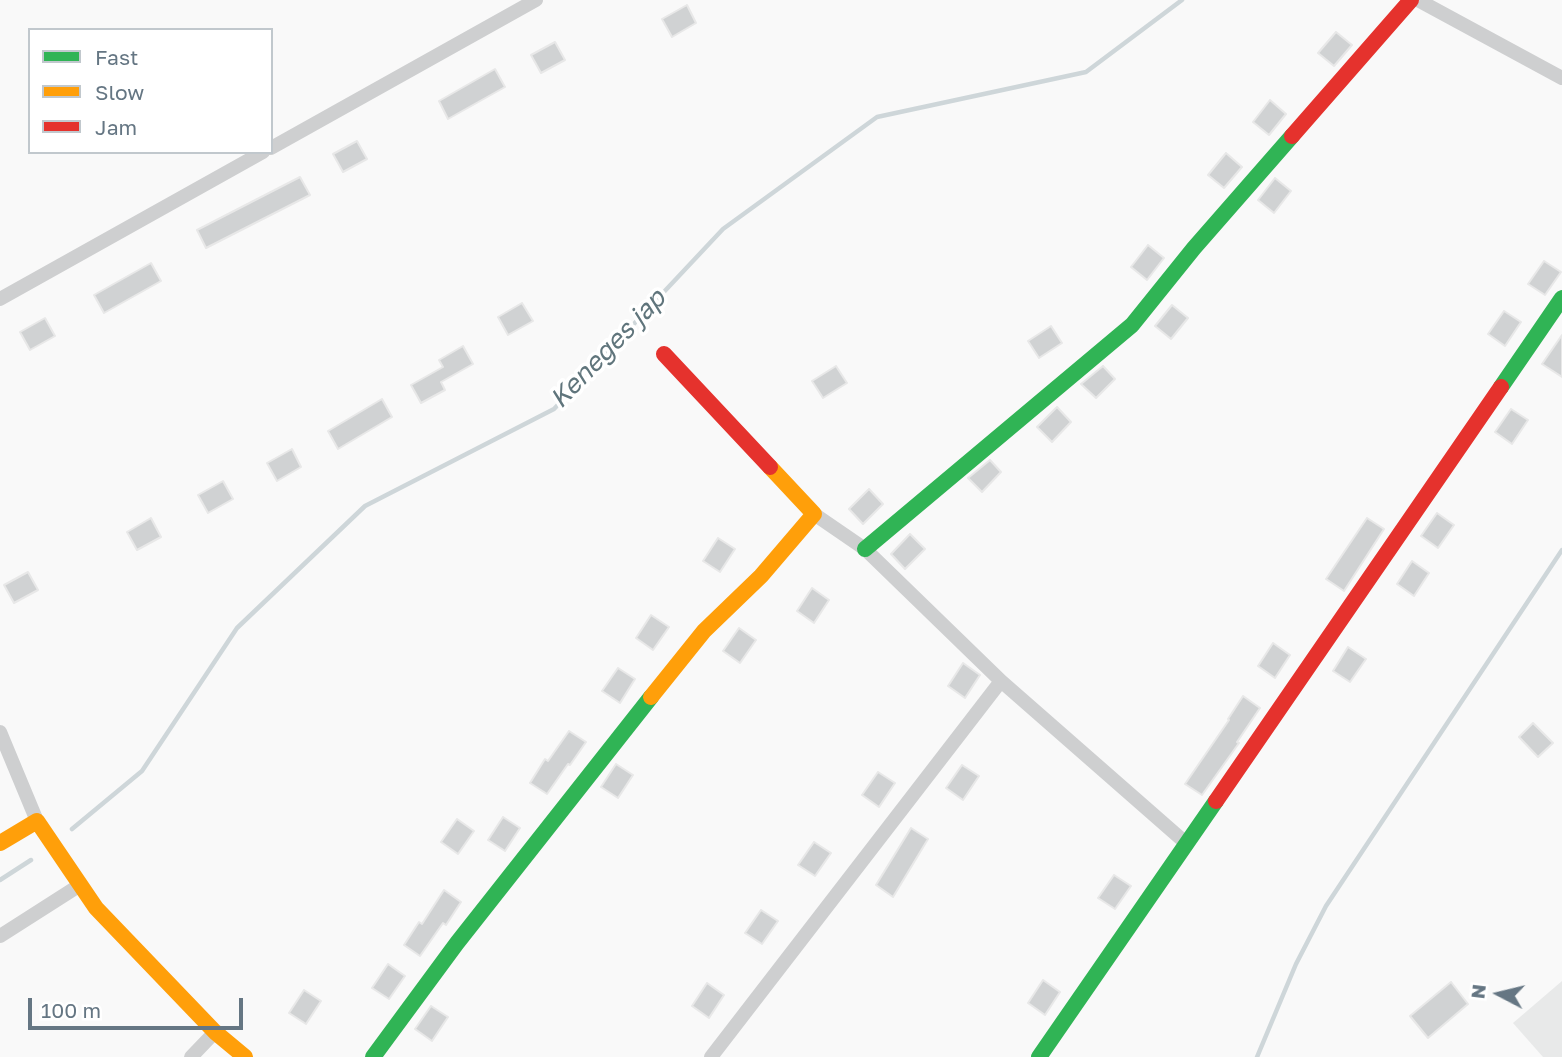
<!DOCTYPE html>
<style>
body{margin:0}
#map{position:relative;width:1562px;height:1057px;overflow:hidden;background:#f9f9f9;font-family:"Golos Text",sans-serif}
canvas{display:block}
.legend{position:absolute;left:28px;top:28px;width:245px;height:126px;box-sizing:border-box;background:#fff;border:2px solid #c1c8cd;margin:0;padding:9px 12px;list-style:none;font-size:21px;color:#657683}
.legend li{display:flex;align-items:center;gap:14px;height:35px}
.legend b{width:35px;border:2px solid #c1c8cd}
.north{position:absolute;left:1464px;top:959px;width:70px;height:70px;-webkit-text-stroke:5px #fff;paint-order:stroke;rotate:277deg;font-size:19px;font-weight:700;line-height:28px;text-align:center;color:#657683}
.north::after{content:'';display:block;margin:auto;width:24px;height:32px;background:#657683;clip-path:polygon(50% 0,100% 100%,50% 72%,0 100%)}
.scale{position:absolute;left:28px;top:998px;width:215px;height:32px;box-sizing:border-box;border:4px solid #657683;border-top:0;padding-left:9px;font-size:21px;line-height:24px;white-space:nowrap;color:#657683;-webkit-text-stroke:5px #fff;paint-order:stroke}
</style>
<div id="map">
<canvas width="1562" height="1057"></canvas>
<ul class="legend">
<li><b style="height:9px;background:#30b455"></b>Fast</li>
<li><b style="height:9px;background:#ff9f0a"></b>Slow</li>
<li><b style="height:9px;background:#e5322d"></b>Jam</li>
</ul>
<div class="north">N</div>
<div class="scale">100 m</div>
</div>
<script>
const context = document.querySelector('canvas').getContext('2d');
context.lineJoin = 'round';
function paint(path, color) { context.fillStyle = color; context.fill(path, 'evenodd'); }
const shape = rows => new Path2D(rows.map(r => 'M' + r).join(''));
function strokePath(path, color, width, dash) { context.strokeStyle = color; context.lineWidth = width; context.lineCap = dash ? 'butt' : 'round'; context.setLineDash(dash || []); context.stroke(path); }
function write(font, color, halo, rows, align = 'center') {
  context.font = font + ' "Golos Text",sans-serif'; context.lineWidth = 7; context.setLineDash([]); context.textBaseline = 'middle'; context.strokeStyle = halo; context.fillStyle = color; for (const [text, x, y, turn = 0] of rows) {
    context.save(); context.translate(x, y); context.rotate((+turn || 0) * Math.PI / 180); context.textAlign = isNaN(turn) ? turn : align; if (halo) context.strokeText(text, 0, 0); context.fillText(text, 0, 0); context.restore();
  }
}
const built = shape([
 [1562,981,1562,1057,1543,1057,1513,1023]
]);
const stream = shape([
 [72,829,142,771,237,628,365,506,554,409,723,229,877,117,1086,72,1182,0],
 [0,880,31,860],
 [1257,1057,1296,964,1326,906,1562,550]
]);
const building = shape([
 [687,5,696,23,672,37,662,19,687,5],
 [1336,32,1352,45,1334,66,1318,53,1336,32],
 [555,42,565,60,541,73,531,55,555,42],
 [495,69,505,87,448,119,439,101,495,69],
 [1270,100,1286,114,1269,135,1253,122,1270,100],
 [357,141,367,159,343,172,333,154,357,141],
 [1226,153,1242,167,1224,188,1208,175,1226,153],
 [300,177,310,195,206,248,197,230,300,177],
 [1275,178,1291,191,1274,213,1258,200,1275,178],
 [1148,245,1164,258,1147,280,1131,267,1148,245],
 [1544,261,1561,272,1545,295,1528,284,1544,261],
 [151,263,161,281,104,313,94,295,151,263],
 [522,303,533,321,508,335,498,317,522,303],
 [1172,305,1188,318,1171,339,1155,326,1172,305],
 [1504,311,1521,322,1505,346,1488,334,1504,311],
 [45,318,55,336,30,350,20,332,45,318],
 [1051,326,1062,343,1039,358,1028,341,1051,326],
 [1562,335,1562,377,1542,364,1562,335],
 [463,346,473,364,441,382,445,390,421,403,411,385,443,367,439,360,463,346],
 [836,366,847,383,823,398,812,381,836,366],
 [1103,366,1115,379,1096,398,1081,384,1103,366],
 [382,399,392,417,338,449,328,431,382,399],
 [1057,407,1071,422,1052,442,1037,427,1057,407],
 [1511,409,1528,420,1512,444,1495,432,1511,409],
 [292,449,301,467,277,481,267,463,292,449],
 [990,460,1001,472,982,492,968,478,990,460],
 [223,481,233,499,208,513,198,495,223,481],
 [869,489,883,504,863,524,849,509,869,489],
 [1437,513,1454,525,1438,548,1421,536,1437,513],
 [151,518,161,537,137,550,127,532,151,518],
 [1367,518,1384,529,1344,591,1326,579,1367,518],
 [910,534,925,549,905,569,891,554,910,534],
 [718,538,735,549,720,572,703,561,718,538],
 [1412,561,1429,573,1414,596,1397,584,1412,561],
 [28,572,38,590,14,603,4,585,28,572],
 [812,588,829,600,814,623,797,611,812,588],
 [651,615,669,627,653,650,636,638,651,615],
 [739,628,756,640,740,663,723,651,739,628],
 [1273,643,1290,655,1275,678,1258,666,1273,643],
 [1348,647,1366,659,1350,682,1333,671,1348,647],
 [963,663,980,675,965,698,948,686,963,663],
 [618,668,635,679,620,703,602,691,618,668],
 [1243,696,1260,708,1237,742,1239,743,1202,795,1185,784,1229,720,1228,719,1243,696],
 [1533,723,1553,743,1538,757,1519,737,1533,723],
 [569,731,586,742,570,765,568,764,547,794,530,783,545,759,548,761,569,731],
 [616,764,633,775,618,798,601,787,616,764],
 [962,765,979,776,963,800,946,788,962,765],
 [878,772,895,783,879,807,862,795,878,772],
 [503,817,520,828,505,851,488,840,503,817],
 [457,819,474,831,458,854,441,842,457,819],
 [911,828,928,839,893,897,876,885,911,828],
 [814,842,831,853,815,876,798,865,814,842],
 [1114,875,1131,886,1115,909,1098,898,1114,875],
 [444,890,461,902,446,925,443,923,420,956,404,945,419,922,422,924,444,890],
 [761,910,778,921,762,944,745,933,761,910],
 [388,964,405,976,389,999,372,988,388,964],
 [1043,980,1060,992,1045,1015,1028,1003,1043,980],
 [1451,982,1468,1004,1428,1038,1410,1016,1451,982],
 [707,983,724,995,709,1018,692,1006,707,983],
 [304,990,321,1001,306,1024,289,1013,304,990],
 [431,1006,448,1017,432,1041,415,1029,431,1006]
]);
const street = shape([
 [1418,0,1562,78],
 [271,148,536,0],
 [0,299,263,152],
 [814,514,865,549,1001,681,1187,844],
 [0,732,37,821],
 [0,936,80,885],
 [191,1057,215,1032],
 [711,1057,1001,681]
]);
const fast = shape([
 [1501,387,1562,298],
 [865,549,1132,325,1194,248,1292,136],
 [373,1057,457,943,651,697],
 [1039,1057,1216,801]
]);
const slow = shape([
 [651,697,704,631,761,576,814,514,770,467],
 [0,843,37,821,96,908,215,1032,245,1057]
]);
const jam = shape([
 [1292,136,1411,0],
 [664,354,770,467],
 [1216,801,1501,387]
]);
const waterNames = [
 ["Keneges jap",608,349,-46]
];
paint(built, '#e8e9e9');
strokePath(stream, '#ced6d9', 4.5);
paint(building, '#d0d2d3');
strokePath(building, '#e8e8e8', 2);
strokePath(street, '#cecfd0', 14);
strokePath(fast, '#30b455', 16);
strokePath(slow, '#ff9f0a', 16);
strokePath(jam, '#e5322d', 16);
write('italic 26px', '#60757c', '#fff', waterNames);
</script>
